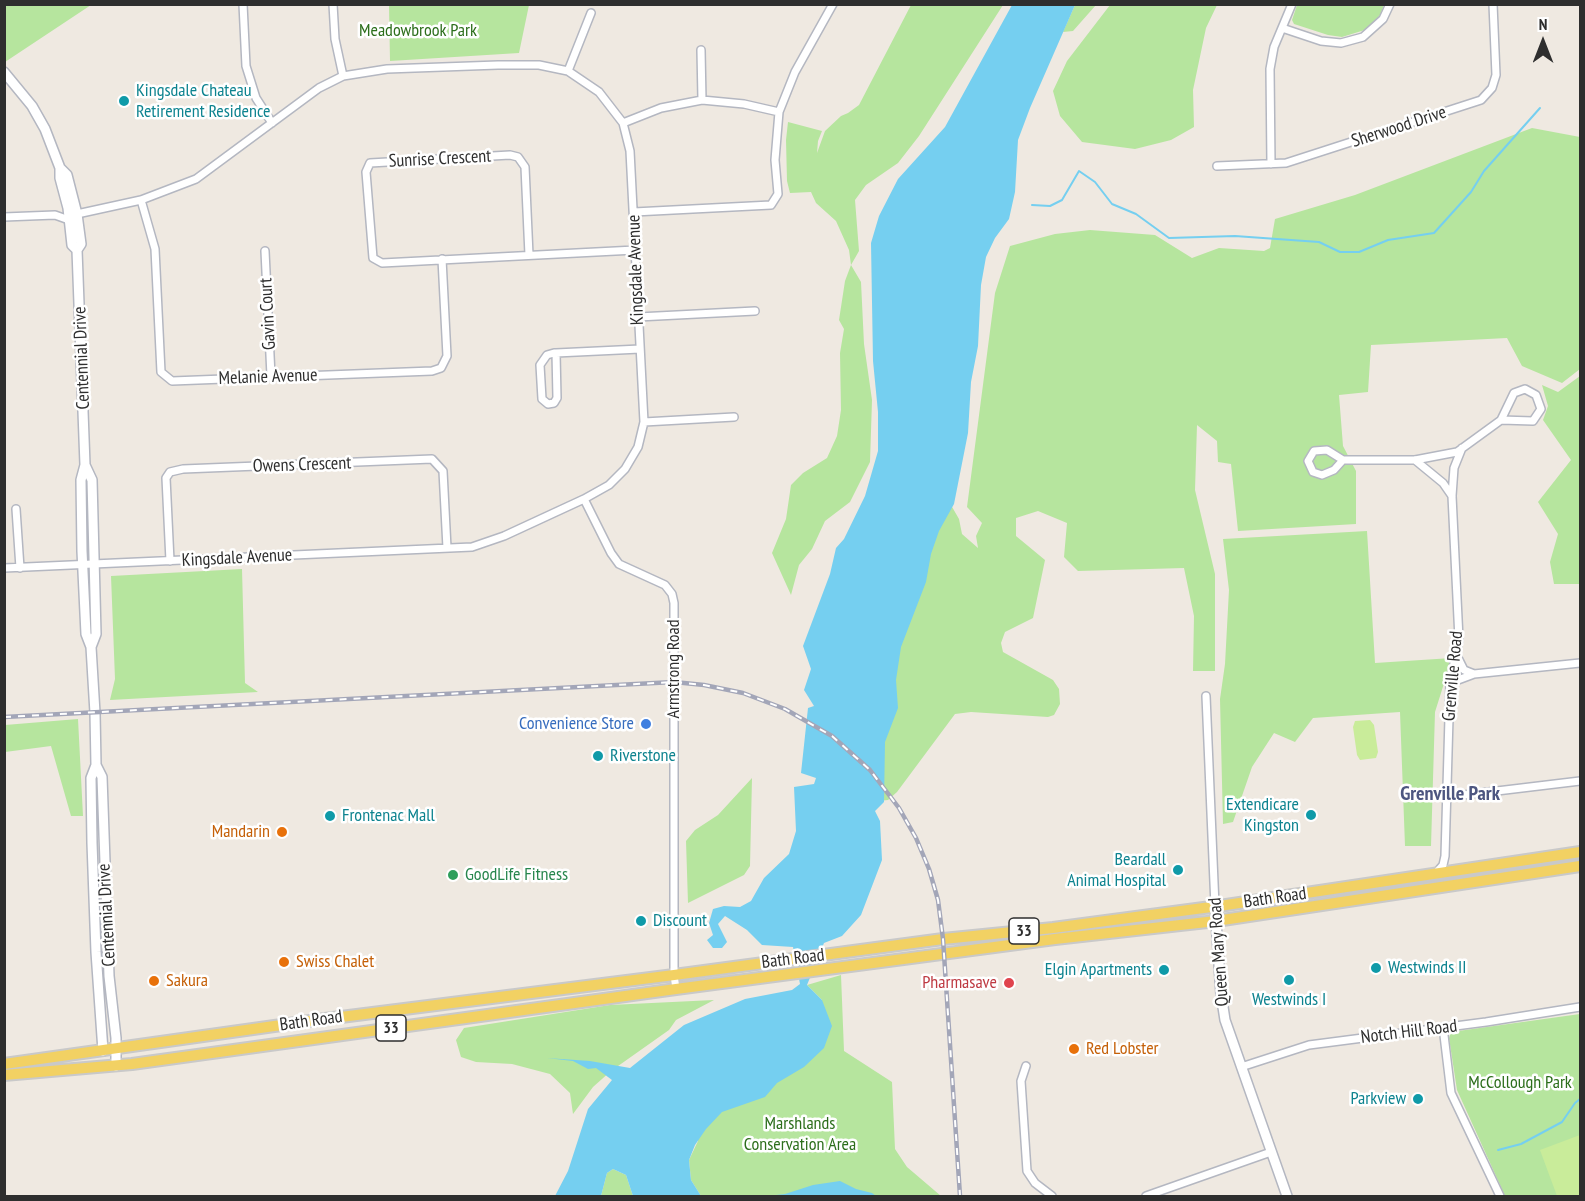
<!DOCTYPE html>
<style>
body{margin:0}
#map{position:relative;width:1585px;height:1201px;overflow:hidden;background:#efe9e1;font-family:"PT Sans Narrow",sans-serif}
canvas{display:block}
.frame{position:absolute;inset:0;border:6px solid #2e2e2e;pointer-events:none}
.north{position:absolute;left:1513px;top:12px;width:60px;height:60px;-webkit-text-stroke:4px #fff;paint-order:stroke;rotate:0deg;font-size:16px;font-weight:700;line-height:24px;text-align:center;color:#2e2e2e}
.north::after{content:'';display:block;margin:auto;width:21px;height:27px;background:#2e2e2e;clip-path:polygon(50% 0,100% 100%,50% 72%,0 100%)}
</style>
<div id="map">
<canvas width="1585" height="1201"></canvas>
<div class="frame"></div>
<div class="north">N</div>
</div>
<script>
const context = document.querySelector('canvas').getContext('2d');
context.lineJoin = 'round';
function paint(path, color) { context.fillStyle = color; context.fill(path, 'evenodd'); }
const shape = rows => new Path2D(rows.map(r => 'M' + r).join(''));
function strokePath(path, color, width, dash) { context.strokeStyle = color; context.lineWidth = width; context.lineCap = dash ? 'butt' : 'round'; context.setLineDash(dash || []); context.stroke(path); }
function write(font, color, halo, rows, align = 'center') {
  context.font = font + ' "PT Sans Narrow",sans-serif'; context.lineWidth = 5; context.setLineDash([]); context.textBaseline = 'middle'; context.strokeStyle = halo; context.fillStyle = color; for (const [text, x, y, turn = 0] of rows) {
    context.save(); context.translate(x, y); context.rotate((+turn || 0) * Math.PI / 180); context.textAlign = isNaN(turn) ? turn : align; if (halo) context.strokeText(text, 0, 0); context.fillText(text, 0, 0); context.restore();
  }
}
const green = shape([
 [5,4,91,4,91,5,5,62],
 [389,5,529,5,519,53,390,61],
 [911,5,1003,5,919,136,898,163,866,185,855,200,859,251,851,265,861,282,864,344,872,400,870,462,850,502,825,521,812,549,799,565,791,595,772,553,786,519,791,485,803,473,827,458,837,436,841,410,840,353,844,329,839,320,845,281,851,265,849,250,836,221,816,203,811,192,790,193,787,181,786,140,788,122,822,131,818,141,817,153,825,131,841,116,848,113,859,105],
 [1075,5,1096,5,1073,31,1063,32],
 [1110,5,1217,5,1206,28,1193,90,1194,127,1171,140,1135,149,1082,142,1060,116,1053,91,1067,61],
 [1297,5,1384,5,1380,15,1368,29,1342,37,1328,35,1294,24,1292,20],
 [1532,128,1580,137,1580,369,1562,383,1522,366,1507,338,1371,345,1368,392,1339,395,1343,446,1356,471,1356,524,1238,531,1231,464,1218,462,1217,441,1197,425,1195,490,1215,574,1215,671,1193,671,1194,616,1184,568,1078,571,1064,557,1067,523,1038,511,1016,518,1016,536,1045,560,1033,618,1005,632,1001,643,1003,652,1053,680,1059,689,1060,704,1054,715,1048,717,971,712,955,714,897,792,888,800,869,802,866,746,944,493,959,519,962,534,978,548,976,536,982,523,967,507,995,293,1010,246,1055,234,1090,230,1155,235,1192,258,1219,248,1264,251,1270,248,1275,219,1355,195],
 [1580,376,1580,584,1554,584,1550,562,1558,534,1538,502,1571,460,1543,420,1548,406,1542,385,1558,392],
 [1367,531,1375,663,1452,658,1435,712,1431,846,1405,846,1400,712,1313,718,1295,742,1274,733,1252,767,1233,822,1223,824,1220,699,1225,664,1229,590,1223,539],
 [242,569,245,683,258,692,110,700,115,679,111,576],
 [78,719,83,816,71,816,51,746,5,752,5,725],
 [752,778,750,866,744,875,688,903,686,841,695,830,718,815],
 [841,975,844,1051,892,1082,895,1149,907,1167,941,1196,701,1196,691,1180,689,1160,698,1141,697,1124,822,1000,807,985],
 [714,1000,676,1020,669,1030,611,1071,593,1087,573,1114,570,1093,550,1074,512,1064,476,1062,461,1057,456,1040,464,1028,610,1005],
 [1580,1014,1580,1196,1505,1196,1457,1090,1449,1038,1451,1032],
 [613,1169,626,1175,633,1196,601,1196,607,1173]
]);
const pitch = shape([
 [1370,720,1374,725,1378,752,1376,758,1360,760,1357,755,1353,727,1355,721],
 [1580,1135,1580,1196,1557,1196,1540,1150]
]);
const water = shape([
 [1012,5,1075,5,1030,108,1018,140,1015,192,1009,219,995,238,986,257,981,285,978,346,971,382,968,433,954,504,939,531,931,554,926,582,901,647,896,680,898,708,885,742,884,802,875,811,880,821,882,860,861,915,842,936,824,943,807,985,822,1000,832,1026,824,1048,804,1067,777,1083,765,1097,722,1112,706,1129,695,1145,689,1160,691,1180,701,1196,633,1196,626,1175,613,1169,607,1173,601,1196,555,1196,568,1171,588,1109,612,1080,596,1068,588,1069,573,1061,547,1058,590,1061,630,1068,684,1025,745,999,792,990,800,984,793,947,762,945,747,930,725,916,718,924,727,942,722,948,713,948,707,940,713,935,709,923,713,909,724,906,740,907,751,901,764,878,789,854,796,831,794,787,814,784,816,778,801,773,808,708,814,706,804,690,811,669,803,646,830,574,836,548,844,539,865,496,878,451,878,412,873,361,871,243,879,216,898,179,945,127],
 [840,1181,856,1189,872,1193,876,1196,767,1196,785,1194,813,1185]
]);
const stream = shape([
 [1032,205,1050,206,1062,200,1079,171,1095,182,1112,204,1136,214,1169,238,1235,236,1319,242,1340,252,1359,252,1388,240,1434,233,1471,192,1484,171,1540,108],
 [1498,1150,1521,1144,1562,1122,1575,1103,1580,1099]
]);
const street = shape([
 [243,4,246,66,256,98,272,123],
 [333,4,335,39,343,76],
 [1282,28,1321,41,1341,43,1363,37,1383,19,1390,4],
 [701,50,702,100],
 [568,71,591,13],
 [623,123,661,108,702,100,744,104,779,112],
 [1271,164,1270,69,1274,47,1292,4],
 [1217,166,1286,163,1481,100,1492,88,1496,75,1493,4],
 [141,200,155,249,161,372,172,381,432,371,441,368,447,356,442,259],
 [634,212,771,205,778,194,775,160,779,112,795,72,833,4],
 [4,217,55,215,69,220],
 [265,251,271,376],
 [529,255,525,167,518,157,510,155,370,163,366,172,373,258,382,263,635,250],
 [638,317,755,311],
 [556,353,557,398,554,403,548,404,542,399,540,365,547,355,554,353,556,353,640,349],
 [644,422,734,417],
 [1343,460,1334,470,1322,475,1313,472,1308,461,1314,451,1327,450,1343,460,1415,460,1457,452,1501,420,1514,393,1525,389,1536,395,1541,409,1533,421,1501,420],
 [1415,460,1443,483,1452,496],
 [584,499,611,553,619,564,665,585,672,594,674,603,674,975,676,989],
 [16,509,20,568],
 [170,561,166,478,170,472,183,469,432,459,443,471,447,548],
 [4,568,472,547,504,536,584,499,609,485,625,469,638,447,644,422,630,151,623,123,599,92,568,71,539,65,498,65,387,69,343,76,319,88,196,179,141,200,77,214],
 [1456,654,1464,670,1474,674],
 [1450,683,1474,674,1580,663],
 [1206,696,1215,906],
 [1447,797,1580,781],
 [1435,874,1443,865,1445,856,1450,683,1459,639,1452,496,1454,468,1462,448],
 [1443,1027,1451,1093,1500,1196],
 [1026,1066,1021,1081,1027,1171,1035,1183,1052,1196],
 [1241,1067,1309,1045,1486,1022,1580,1007],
 [1146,1196,1271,1152]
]);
const secondary = shape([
 [4,72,32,106,45,129,60,168,67,175,77,214,81,244,77,250,85,465,81,480,82,551,86,634,91,647,95,713,96,765,91,778,92,843,96,952,103,1051],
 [60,168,60,178,68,208,72,245,77,250],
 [85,465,92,480,96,634,91,647],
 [96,765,102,777,109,976,116,1038,116,1066],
 [1215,906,1221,994,1225,1020,1287,1196]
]);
const primary = shape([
 [4,1064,317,1020,674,975,943,939,1053,928,1226,905,1580,852],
 [4,1075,132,1064,676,989,1055,939,1216,921,1580,866]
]);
const rail = shape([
 [4,717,674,682,704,685,743,693,785,709,832,736,870,770,899,808,916,838,929,869,938,900,943,939,960,1196]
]);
const markers = [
 [124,101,6,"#0f9aa8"],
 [646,724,6,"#3f7fe0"],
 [598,756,6,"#0f9aa8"],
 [1311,815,6,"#0f9aa8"],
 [330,816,6,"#0f9aa8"],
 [282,832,6,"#e8710a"],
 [1178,870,6,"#0f9aa8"],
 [453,875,6,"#2e9e5b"],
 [641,921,6,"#0f9aa8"],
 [284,962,6,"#e8710a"],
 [1376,968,6,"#0f9aa8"],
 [1164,970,6,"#0f9aa8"],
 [1289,980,6,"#0f9aa8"],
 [154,981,6,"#e8710a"],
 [1009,983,6,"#e0444e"],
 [1074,1049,6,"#e8710a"],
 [1418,1099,6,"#0f9aa8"]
];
const shields = [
 [1024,931,30],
 [391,1028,30]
];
const shieldNames = [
 ["33",1024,931],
 ["33",391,1028]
];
const parkNames = [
 ["Meadowbrook Park",418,31],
 ["McCollough Park",1520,1083],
 ["Marshlands",800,1124],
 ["Conservation Area",800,1145]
];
const cultureNames = [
 ["Kingsdale Chateau",136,91],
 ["Retirement Residence",136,112],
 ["Riverstone",610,756],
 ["Extendicare",1299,805,"right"],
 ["Kingston",1299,826,"right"],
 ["Frontenac Mall",342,816],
 ["Beardall",1166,860,"right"],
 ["Animal Hospital",1166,881,"right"],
 ["Discount",653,921],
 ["Westwinds II",1388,968],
 ["Elgin Apartments",1152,970,"right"],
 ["Westwinds I",1289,1000,"center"],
 ["Parkview",1406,1099,"right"]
];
const streetNames = [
 ["Sherwood Drive",1399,127,-18],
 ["Sunrise Crescent",440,159,-3],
 ["Kingsdale Avenue",636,270,-92],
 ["Gavin Court",268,314,-93],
 ["Centennial Drive",82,358,-92],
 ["Melanie Avenue",268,377,-2],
 ["Owens Crescent",302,465,-2],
 ["Kingsdale Avenue",237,558,-3],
 ["Armstrong Road",674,669,-90],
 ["Grenville Road",1453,676,-85],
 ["Bath Road",1275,898,-8],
 ["Centennial Drive",107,915,-93],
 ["Queen Mary Road",1219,952,-94],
 ["Bath Road",793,959,-7],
 ["Bath Road",311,1021,-8],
 ["Notch Hill Road",1409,1032,-7]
];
const shopNames = [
 ["Convenience Store",634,724]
];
const foodNames = [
 ["Mandarin",270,832,"right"],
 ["Swiss Chalet",296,962],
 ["Sakura",166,981],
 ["Red Lobster",1086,1049]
];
const leisureNames = [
 ["GoodLife Fitness",465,875]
];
const healthNames = [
 ["Pharmasave",997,983]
];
const neighbourhoodNames = [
 ["Grenville Park",1450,794]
];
paint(green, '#b6e59e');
paint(pitch, '#c9ec9a');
paint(water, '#75cff0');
strokePath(stream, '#75cff0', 2);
strokePath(street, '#b4b7c1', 10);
strokePath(secondary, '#b4b7c1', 12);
strokePath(primary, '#c9c9c9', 14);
strokePath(street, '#fff', 7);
strokePath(secondary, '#fff', 9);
strokePath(primary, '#f2d163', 10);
strokePath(rail, '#a3a6b8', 4.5);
strokePath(rail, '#fff', 2, [7]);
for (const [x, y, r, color] of markers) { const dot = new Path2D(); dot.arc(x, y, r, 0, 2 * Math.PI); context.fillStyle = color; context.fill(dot); strokePath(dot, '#fff', 2); }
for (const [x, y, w] of shields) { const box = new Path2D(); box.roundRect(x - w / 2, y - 13, w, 26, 4.5); context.fillStyle = '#fff'; context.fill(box); strokePath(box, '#2e2e2e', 1.5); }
write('bold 16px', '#2e2e2e', null, shieldNames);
write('18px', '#2c6e1b', '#fff', parkNames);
write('18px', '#0d838f', '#fff', cultureNames, 'left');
write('18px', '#2e2e2e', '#fff', streetNames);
write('18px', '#366cbe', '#fff', shopNames, 'right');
write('18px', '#c56008', '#fff', foodNames, 'left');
write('18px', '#27864d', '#fff', leisureNames, 'left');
write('18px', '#be3a42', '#fff', healthNames, 'right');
write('bold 20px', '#4d5680', '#fff', neighbourhoodNames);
</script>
